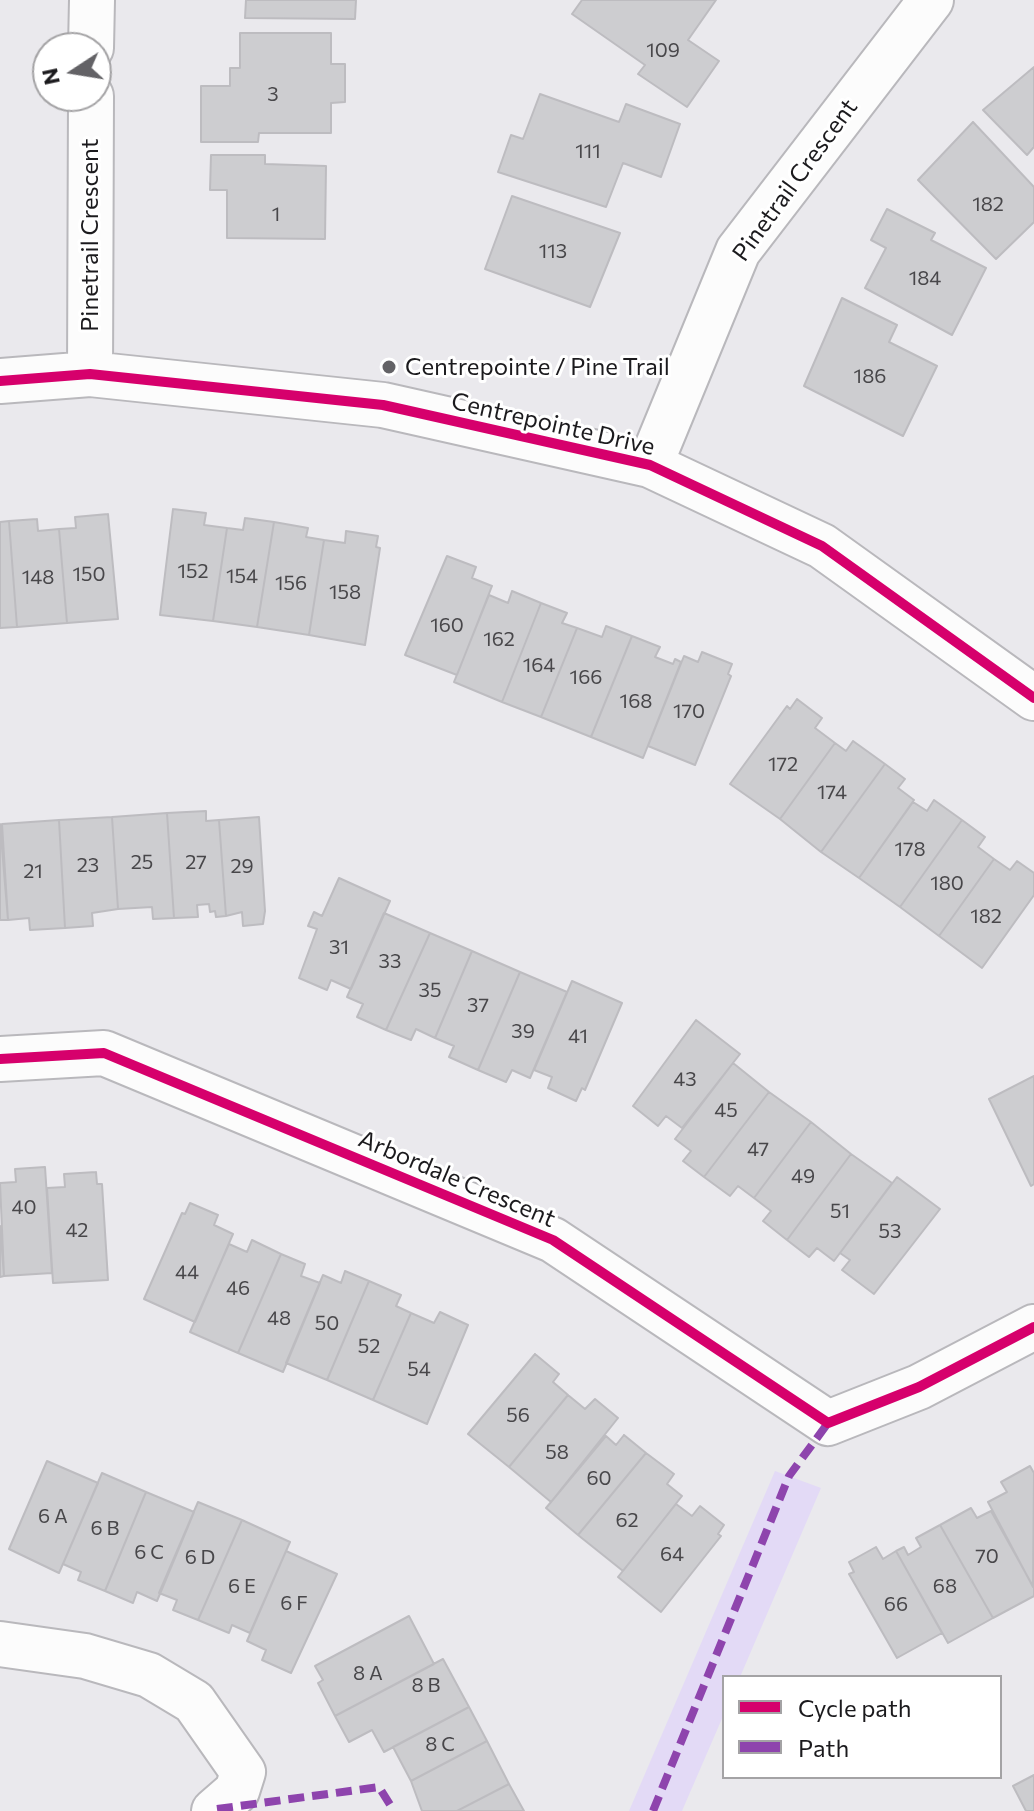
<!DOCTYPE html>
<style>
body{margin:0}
#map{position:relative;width:1034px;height:1811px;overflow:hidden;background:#eae9ed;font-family:Commissioner,sans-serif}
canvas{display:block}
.legend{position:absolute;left:722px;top:1675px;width:280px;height:104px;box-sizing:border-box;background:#fff;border:2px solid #a4a3a5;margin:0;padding:10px 14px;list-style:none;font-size:24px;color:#1b1a1d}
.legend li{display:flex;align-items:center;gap:16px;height:40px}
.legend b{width:40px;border:2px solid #a4a3a5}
.north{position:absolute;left:32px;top:32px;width:80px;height:80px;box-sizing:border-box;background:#fff;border:2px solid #a4a3a5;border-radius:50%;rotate:258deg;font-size:22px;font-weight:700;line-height:32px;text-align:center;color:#1b1a1d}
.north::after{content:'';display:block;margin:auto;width:28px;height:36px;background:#636266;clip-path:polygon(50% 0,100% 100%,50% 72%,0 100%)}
</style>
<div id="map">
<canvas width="1034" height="1811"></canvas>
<ul class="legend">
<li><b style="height:10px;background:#d6006c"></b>Cycle path</li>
<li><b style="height:10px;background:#8e44ad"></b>Path</li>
</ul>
<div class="north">N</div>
</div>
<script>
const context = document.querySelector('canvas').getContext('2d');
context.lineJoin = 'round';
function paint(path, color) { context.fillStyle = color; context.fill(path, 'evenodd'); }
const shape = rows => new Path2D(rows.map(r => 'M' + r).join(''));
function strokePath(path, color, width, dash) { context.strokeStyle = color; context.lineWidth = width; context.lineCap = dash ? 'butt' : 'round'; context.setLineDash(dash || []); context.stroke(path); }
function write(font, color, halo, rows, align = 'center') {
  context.font = font + ' Commissioner,sans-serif'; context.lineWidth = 6; context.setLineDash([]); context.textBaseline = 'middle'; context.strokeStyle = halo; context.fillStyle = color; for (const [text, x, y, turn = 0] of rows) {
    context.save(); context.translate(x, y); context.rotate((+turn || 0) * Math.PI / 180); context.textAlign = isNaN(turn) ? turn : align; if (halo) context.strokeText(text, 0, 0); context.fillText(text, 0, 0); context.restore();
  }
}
const green = shape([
 [775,1471,821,1488,740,1677,724,1677,724,1714,682,1811,629,1811]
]);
const building = shape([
 [246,0,356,0,355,19,245,18,246,0],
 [582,0,716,0,688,40,719,61,687,107,638,74,645,65,572,14,582,0],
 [240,33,331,33,331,64,345,64,345,102,331,103,331,133,259,133,258,142,201,142,201,86,230,86,230,68,240,68,240,33],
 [1034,67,1034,147,1027,155,983,110,1034,67],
 [540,94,619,122,626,104,680,124,661,177,623,163,606,207,498,172,511,135,523,139,540,94],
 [973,122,1034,187,1034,222,996,259,918,180,973,122],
 [211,155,265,155,265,164,326,166,325,239,227,238,227,190,210,190,211,155],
 [512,196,620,233,590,307,485,269,512,196],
 [887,209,935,233,931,240,986,268,952,335,865,288,886,248,871,240,887,209],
 [842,298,897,325,889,342,937,366,903,436,804,386,842,298],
 [173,509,206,513,204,525,227,528,213,621,160,615,173,509],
 [108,514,118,619,67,623,59,529,76,528,75,517,108,514],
 [245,518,274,522,257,627,213,621,227,528,243,530,245,518],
 [37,519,38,531,59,529,67,623,17,627,9,521,37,519],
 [9,521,17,627,0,628,0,522,9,521],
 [274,522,308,528,306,537,324,540,309,635,257,627,274,522],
 [346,531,378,536,376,547,380,548,365,645,309,635,324,540,345,543,346,531],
 [447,556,476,567,472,578,492,586,457,675,405,655,447,556],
 [512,591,541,603,502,702,454,682,489,595,508,603,512,591],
 [541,603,567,613,562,623,577,628,541,717,502,702,541,603],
 [606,626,632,636,591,737,541,717,577,628,602,637,606,626],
 [632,636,660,647,655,657,673,664,675,659,681,662,643,758,591,737,632,636],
 [702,652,732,664,728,674,731,676,695,765,648,746,684,656,698,662,702,652],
 [797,699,822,718,815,728,835,743,780,819,730,784,787,706,790,709,797,699],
 [853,741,885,764,821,852,780,819,835,743,846,751,853,741],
 [885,764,905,779,898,788,914,800,859,878,821,852,885,764],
 [934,800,962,820,900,907,859,878,913,802,927,811,934,800],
 [206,811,206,821,219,820,226,916,216,917,215,911,210,912,209,904,197,905,198,917,174,918,167,813,206,811],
 [167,813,174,918,153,919,152,907,118,909,112,817,167,813],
 [112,817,118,909,92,913,93,926,65,928,59,820,112,817],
 [259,817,265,911,263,924,243,926,242,912,226,916,219,820,259,817],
 [59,820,65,928,30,930,29,918,8,920,2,824,59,820],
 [962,820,985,837,978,847,994,859,939,936,900,907,962,820],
 [0,824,8,920,0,920,0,824],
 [994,859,1010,870,1017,861,1034,873,1034,895,982,968,939,936,994,859],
 [339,878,390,901,351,989,331,980,327,990,299,978,317,929,308,926,314,912,322,916,339,878],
 [384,913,430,933,386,1030,357,1017,363,1004,347,997,384,913],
 [430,933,472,951,435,1038,416,1029,411,1040,386,1030,430,933],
 [472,951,520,972,478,1070,449,1057,454,1046,435,1038,472,951],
 [520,972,567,992,530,1078,512,1070,506,1082,478,1070,520,972],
 [572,981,622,1003,585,1090,582,1088,576,1101,548,1088,552,1077,534,1070,572,981],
 [696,1020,740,1054,682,1128,666,1116,658,1126,633,1106,696,1020],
 [733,1063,769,1092,704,1177,683,1161,691,1151,675,1139,733,1063],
 [1034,1076,1034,1184,1031,1186,989,1099,1034,1076],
 [769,1092,811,1122,754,1198,738,1186,730,1196,704,1177,769,1092],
 [811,1122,851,1154,787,1240,763,1221,771,1211,754,1198,811,1122],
 [851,1154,892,1183,834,1261,817,1248,809,1257,787,1240,851,1154],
 [45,1167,52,1273,4,1276,0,1183,16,1182,15,1169,45,1167],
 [96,1172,97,1184,102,1184,108,1280,53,1283,47,1188,65,1187,64,1174,96,1172],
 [897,1177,940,1209,874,1294,842,1270,850,1260,840,1253,897,1177],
 [190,1203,218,1215,214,1225,233,1234,195,1322,144,1299,182,1213,185,1214,190,1203],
 [0,1226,4,1276,0,1277,0,1226],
 [252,1240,281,1254,238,1353,190,1332,229,1244,247,1252,252,1240],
 [281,1254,305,1264,301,1276,320,1283,283,1372,238,1353,281,1254],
 [345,1271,369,1281,327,1380,286,1363,323,1275,341,1283,345,1271],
 [369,1281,401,1295,396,1306,411,1313,373,1400,327,1380,369,1281],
 [440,1312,468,1325,427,1424,373,1400,411,1313,434,1323,440,1312],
 [535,1354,559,1374,553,1382,568,1395,509,1467,468,1434,535,1354],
 [568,1395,585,1409,595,1399,618,1418,551,1502,509,1467,568,1395],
 [624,1435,646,1453,578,1535,546,1508,606,1436,616,1445,624,1435],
 [646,1453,674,1474,667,1484,682,1496,623,1571,578,1535,646,1453],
 [47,1461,98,1483,59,1573,9,1549,47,1461],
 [1030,1466,1034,1473,1033,1587,988,1502,1007,1492,1001,1482,1030,1466],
 [102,1473,146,1492,105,1591,78,1580,81,1572,63,1564,102,1473],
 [146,1492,194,1512,157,1601,137,1592,133,1603,105,1591,146,1492],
 [198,1502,242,1520,198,1620,173,1610,177,1600,159,1593,198,1502],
 [676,1504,692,1516,700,1506,724,1525,718,1534,721,1536,661,1612,618,1577,676,1504],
 [971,1508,977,1518,991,1511,1034,1588,1034,1596,993,1618,940,1525,971,1508],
 [242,1520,290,1542,250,1633,232,1625,229,1633,198,1620,242,1520],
 [940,1525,993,1618,948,1643,896,1551,904,1547,908,1555,921,1547,916,1538,940,1525],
 [876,1547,883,1559,896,1551,942,1633,897,1658,849,1574,854,1572,849,1562,876,1547],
 [286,1551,337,1574,291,1673,262,1660,266,1650,247,1641,286,1551],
 [409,1616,434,1664,335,1716,318,1683,323,1680,315,1666,409,1616],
 [443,1659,469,1707,384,1752,372,1730,349,1742,335,1716,443,1659],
 [469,1707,487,1741,411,1781,393,1747,469,1707],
 [487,1741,509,1784,457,1811,422,1811,411,1781,487,1741],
 [1034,1775,1034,1811,1026,1811,1013,1786,1034,1775],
 [509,1784,524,1811,457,1811,509,1784]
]);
const minor = shape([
 [91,48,92,0],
 [90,374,91,96],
 [0,381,90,374,383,405,650,465,822,546,1034,698],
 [650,465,738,251,931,0],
 [0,1059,104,1053,553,1240,828,1423,919,1387,1034,1327],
 [0,1644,85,1656,149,1675,194,1702,243,1772,237,1791,214,1811]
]);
const quiet = shape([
 [217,1809,379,1787,394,1811],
 [653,1811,789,1476,828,1423]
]);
const cycleway = shape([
 [0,381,90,374,383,405,650,465,822,546,1034,698],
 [0,1059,104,1053,553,1240,828,1423,919,1387,1034,1327]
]);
const markers = [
 [389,367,8,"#636266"]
];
const numberNames = [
 ["109",663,50],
 ["3",273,94],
 ["111",588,151],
 ["182",988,204],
 ["1",276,214],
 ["113",553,251],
 ["184",925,278],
 ["186",870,376],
 ["152",193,571],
 ["150",89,574],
 ["154",242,576],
 ["148",38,577],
 ["156",291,583],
 ["158",345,592],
 ["160",447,625],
 ["162",499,639],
 ["164",539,665],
 ["166",586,677],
 ["168",636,701],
 ["170",689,711],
 ["172",783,764],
 ["174",832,792],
 ["178",910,849],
 ["25",142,862],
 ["27",196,862],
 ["23",88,865],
 ["29",242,866],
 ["21",33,871],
 ["180",947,883],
 ["182",986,916],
 ["31",339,947],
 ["33",390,961],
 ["35",430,990],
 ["37",478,1005],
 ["39",523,1031],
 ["41",578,1036],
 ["43",685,1079],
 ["45",726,1110],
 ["47",758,1149],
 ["49",803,1176],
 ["40",24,1207],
 ["51",840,1211],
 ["42",77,1230],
 ["53",890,1231],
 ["44",187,1272],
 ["46",238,1288],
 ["48",279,1318],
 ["50",327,1323],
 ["52",369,1346],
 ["54",419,1369],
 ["56",518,1415],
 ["58",557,1452],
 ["60",599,1478],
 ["6 A",53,1516],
 ["62",627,1520],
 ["6 B",105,1528],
 ["6 C",149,1552],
 ["64",672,1554],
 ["70",987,1556],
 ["6 D",200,1557],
 ["6 E",242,1586],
 ["68",945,1586],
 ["6 F",294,1603],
 ["66",896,1604],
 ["8 A",368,1673],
 ["8 B",426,1685],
 ["8 C",440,1744]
];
const streetNames = [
 ["Pinetrail Crescent",795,180,-54],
 ["Pinetrail Crescent",90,235,-90],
 ["Centrepointe Drive",553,424,13],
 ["Arbordale Crescent",457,1179,23]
];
const poiNames = [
 ["Centrepointe / Pine Trail",405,367]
];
paint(green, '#e3daf6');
paint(building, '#cdcdd0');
strokePath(building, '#bdbcc0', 2);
strokePath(minor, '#b9b8bc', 48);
strokePath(minor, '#fcfcfc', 44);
strokePath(quiet, '#8e44ad', 8, [16, 8]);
strokePath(cycleway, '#d6006c', 10);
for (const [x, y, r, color] of markers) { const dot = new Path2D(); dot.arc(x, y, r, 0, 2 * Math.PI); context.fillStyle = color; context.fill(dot); strokePath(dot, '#fff', 3); }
write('20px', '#48474a', null, numberNames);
write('24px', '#1b1a1d', '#fff', streetNames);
write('24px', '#1b1a1d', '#fff', poiNames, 'left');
</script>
